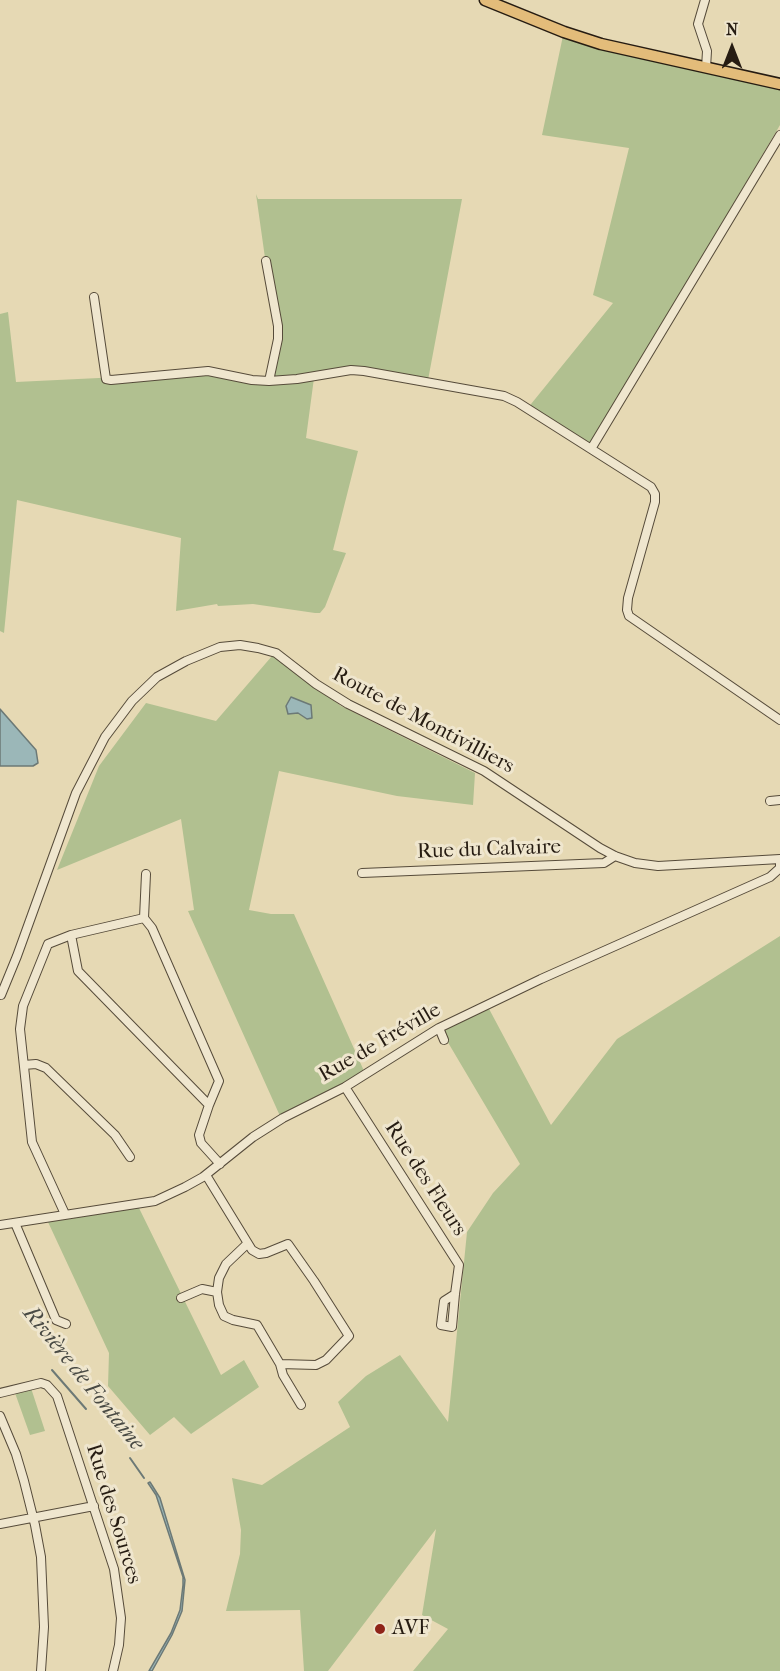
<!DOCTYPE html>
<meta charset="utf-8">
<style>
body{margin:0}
#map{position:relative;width:780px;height:1671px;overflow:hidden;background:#e6d9b4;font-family:"IM FELL French Canon",serif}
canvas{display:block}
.north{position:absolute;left:702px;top:18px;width:60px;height:60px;-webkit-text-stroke:4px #efe6ce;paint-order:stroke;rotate:0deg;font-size:16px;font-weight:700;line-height:24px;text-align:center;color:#261c12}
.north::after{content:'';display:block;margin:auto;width:21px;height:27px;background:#261c12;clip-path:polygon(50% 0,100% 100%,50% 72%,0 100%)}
</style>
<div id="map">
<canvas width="780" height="1671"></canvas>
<div class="north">N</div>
</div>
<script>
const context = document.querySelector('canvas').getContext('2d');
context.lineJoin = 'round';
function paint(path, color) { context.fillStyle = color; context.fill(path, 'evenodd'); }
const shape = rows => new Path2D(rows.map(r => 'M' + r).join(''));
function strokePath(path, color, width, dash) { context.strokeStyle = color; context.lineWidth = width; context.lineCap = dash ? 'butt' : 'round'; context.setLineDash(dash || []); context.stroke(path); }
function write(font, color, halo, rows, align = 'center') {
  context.font = font + ' "IM FELL French Canon",serif'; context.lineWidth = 6; context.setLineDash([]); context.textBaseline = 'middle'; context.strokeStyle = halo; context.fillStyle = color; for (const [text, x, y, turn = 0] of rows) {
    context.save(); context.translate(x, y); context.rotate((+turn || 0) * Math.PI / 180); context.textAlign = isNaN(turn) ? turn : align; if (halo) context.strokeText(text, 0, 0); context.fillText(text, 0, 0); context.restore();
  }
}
const green = shape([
 [564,31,713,64,780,90,780,125,588,450,527,409,613,303,593,295,629,148,542,135],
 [256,194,258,199,462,199,428,380,360,372,314,378,306,438,358,451,333,550,346,553,325,607,320,613,315,613,253,604,218,606,217,604,176,611,181,538,17,500,4,633,0,631,0,314,8,312,16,382,223,372,267,378,276,336],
 [272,656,281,660,341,706,475,773,473,805,397,796,279,771,249,910,271,914,294,914,364,1071,339,1086,280,1116,188,911,194,910,181,819,57,870,99,766,146,703,216,721],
 [780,936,780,1671,413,1671,448,1629,422,1615,436,1529,328,1671,304,1671,300,1610,226,1611,240,1554,241,1530,232,1478,262,1485,350,1427,338,1402,366,1376,400,1355,448,1422,467,1232,493,1193,520,1164,440,1029,488,1007,551,1125,617,1039],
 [138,1206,221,1375,244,1360,259,1387,191,1434,174,1417,150,1435,108,1386,109,1353,48,1222],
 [31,1388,45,1431,30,1435,15,1393]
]);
const water = shape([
 [291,697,311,705,312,718,307,719,298,713,288,714,286,706,291,697],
 [0,709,36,750,38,763,33,766,0,766,0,709],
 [150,1482,160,1498,185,1580,182,1611,172,1635,152,1671,149,1671,171,1633,180,1610,183,1585,183,1577,156,1495,148,1483,150,1482]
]);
const stream = shape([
 [52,1370,86,1409],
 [130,1458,144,1478]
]);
const minor = shape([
 [705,0,698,24,707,51,706,68],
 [266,261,278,326,278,339,269,381],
 [94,297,106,379,111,380,208,371,252,380,269,381,297,379,351,370,364,371,504,396,517,402,651,487,655,494,655,502,628,598,627,610,629,616,780,720],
 [591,449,780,135],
 [770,801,780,800],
 [362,873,604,863,615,856],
 [144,918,152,928,219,1081,209,1105],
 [71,935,78,971,209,1105,199,1135,201,1143,220,1164],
 [1,995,17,956,76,793,105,737,132,701,157,677,186,661,220,647,240,645,258,648,276,653,316,684,348,704,484,771,600,848,615,856,635,863,658,866,780,859],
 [439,1028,444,1040],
 [24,1065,36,1064,46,1068,115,1135,130,1157],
 [345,1087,459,1265,455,1294,452,1327,441,1325,444,1301,455,1294],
 [206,1175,252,1250,259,1254,266,1253,288,1244,314,1281,349,1336,326,1360,316,1365,280,1364,257,1325,233,1320,224,1316,219,1305,217,1292,219,1278,226,1264,247,1244],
 [65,1214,32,1142,20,1029,23,1006,48,944,71,935,144,918,146,874],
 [15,1223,56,1320,66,1324],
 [0,1225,155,1201,185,1187,203,1177,253,1137,283,1118,345,1087,439,1028,541,979,770,877,780,868,780,859],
 [181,1298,202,1289,217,1292],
 [280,1364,283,1375,301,1405],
 [0,1393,41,1383,47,1385,57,1396,114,1569,121,1618,119,1645,113,1671],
 [0,1416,16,1454,24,1481,35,1525,41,1557,44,1627,41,1671],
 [0,1524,94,1506]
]);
const major = shape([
 [485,0,564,32,601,44,780,84]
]);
const markers = [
 [380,1629,6,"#8f2418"]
];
const streetNames = [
 ["Route de Montivilliers",423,721,28],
 ["Rue du Calvaire",489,850,-2],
 ["Rue de Fréville",380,1043,-30],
 ["Rue des Fleurs",425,1179,57],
 ["Rue des Sources",113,1514,73]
];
const poiNames = [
 ["AVF",392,1629]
];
const waterNames = [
 ["Rivière de Fontaine",83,1379,51]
];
paint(green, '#b1c090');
paint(water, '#9bb7b8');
strokePath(water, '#6c7976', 1.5);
strokePath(stream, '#6c7976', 2);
strokePath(minor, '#564b3a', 10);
strokePath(major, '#261c12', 13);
strokePath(minor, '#efe6ce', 8);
strokePath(major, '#e3bc7a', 10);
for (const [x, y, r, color] of markers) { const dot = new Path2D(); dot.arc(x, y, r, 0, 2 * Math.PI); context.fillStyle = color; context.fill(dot); strokePath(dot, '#efe6ce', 2); }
write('21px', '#261c12', '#efe6ce', streetNames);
write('21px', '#261c12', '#efe6ce', poiNames, 'left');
write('italic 22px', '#494a44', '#efe6ce', waterNames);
</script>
